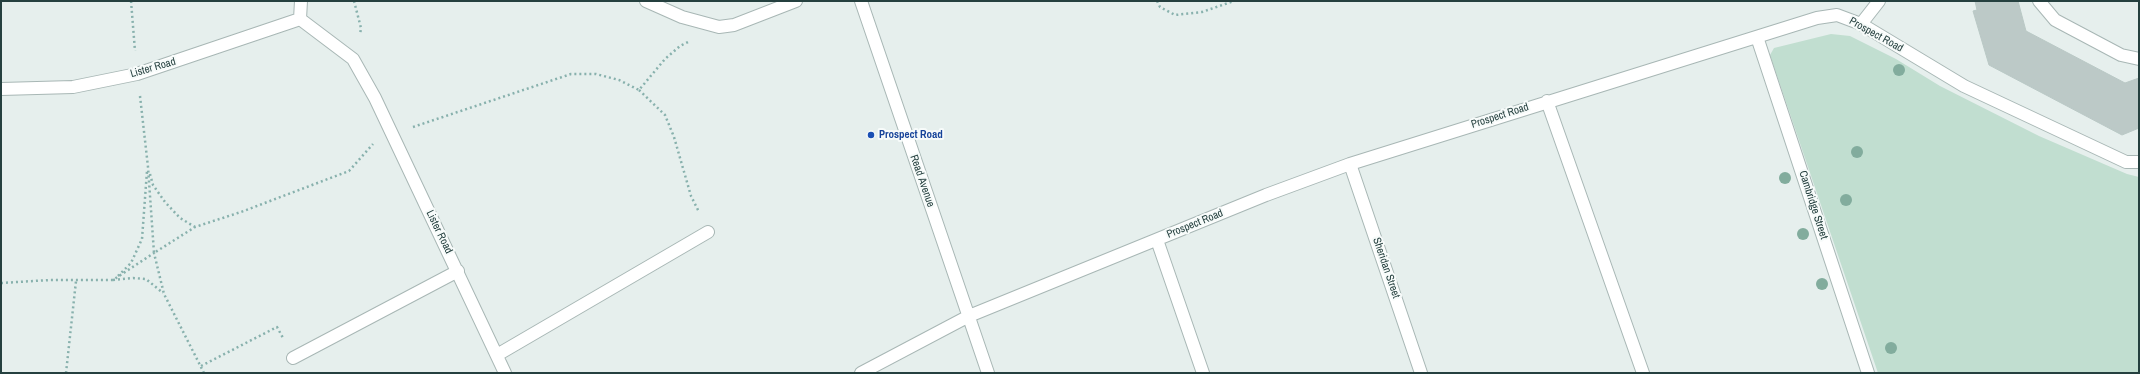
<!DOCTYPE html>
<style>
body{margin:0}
#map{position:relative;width:2140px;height:374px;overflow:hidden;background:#e6efed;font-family:"Archivo Narrow",sans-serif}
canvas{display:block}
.frame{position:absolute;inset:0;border:2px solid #25403f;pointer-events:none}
</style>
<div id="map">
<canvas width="2140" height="374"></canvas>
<div class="frame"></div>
</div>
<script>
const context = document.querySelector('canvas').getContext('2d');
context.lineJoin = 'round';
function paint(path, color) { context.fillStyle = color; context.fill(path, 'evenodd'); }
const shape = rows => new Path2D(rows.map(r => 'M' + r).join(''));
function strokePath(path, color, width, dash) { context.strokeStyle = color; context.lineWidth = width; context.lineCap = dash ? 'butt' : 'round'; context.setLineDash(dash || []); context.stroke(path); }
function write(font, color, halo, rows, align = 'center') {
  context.font = font + ' "Archivo Narrow",sans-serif'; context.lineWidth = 4; context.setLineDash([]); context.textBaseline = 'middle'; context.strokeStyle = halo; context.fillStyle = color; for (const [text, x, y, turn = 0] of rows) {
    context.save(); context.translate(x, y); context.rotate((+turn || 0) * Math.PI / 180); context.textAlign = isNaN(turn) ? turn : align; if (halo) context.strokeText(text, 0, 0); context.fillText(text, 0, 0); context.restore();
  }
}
const green = shape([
 [1831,34,1850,36,1896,59,1940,86,2039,136,2127,174,2139,177,2139,373,1878,373,1770,55,1774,48]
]);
const building = shape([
 [1975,1,2018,1,2026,31,2125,83,2139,78,2139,128,2122,135,1989,65,1973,11,1977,10,1975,1]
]);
const path = shape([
 [131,1,135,51],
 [354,1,361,28,360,35],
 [1157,1,1160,7,1175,15,1202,12,1234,1],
 [639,90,665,115,674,137,691,196,699,212],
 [140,96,148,167,154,253,195,227,241,212,349,171,373,144],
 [413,127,571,74,596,74,619,80,639,90,665,59,680,46,688,42],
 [150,174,153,185,165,202,180,218,195,227],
 [118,276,131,263,142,239,147,171],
 [113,280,133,278,146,279,163,293],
 [1,283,50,280,113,280,154,253,164,294,204,373],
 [201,366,277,327,283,338],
 [66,373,76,281]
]);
const minor = shape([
 [646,1,682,17,719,27,734,25,796,1],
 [861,1,988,373],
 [2039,1,2055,20,2121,55,2139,59],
 [300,19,353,59,375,98,505,373],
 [300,19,301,1],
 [1861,24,1879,1],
 [1757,37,1868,373],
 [1,89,73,87,137,74,300,19],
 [1547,101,1643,373],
 [1350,164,1421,373],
 [1157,240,1203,373],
 [497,355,708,232],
 [293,358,458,271],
 [861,373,969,316,1266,195,1350,164,1817,18,1837,15,1861,24,1964,86,2126,162,2139,162]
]);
const trees = [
 [1899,70],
 [1857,152],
 [1785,178],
 [1846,200],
 [1803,234],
 [1822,284],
 [1891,348]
];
const markers = [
 [871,135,4,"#1a4fb4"]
];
const streetNames = [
 ["Prospect Road",1876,35,29],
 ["Lister Road",153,68,-16],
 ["Prospect Road",1500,116,-18],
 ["Read Avenue",922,181,71],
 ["Cambridge Street",1813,205,72],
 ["Prospect Road",1195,224,-22],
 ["Lister Road",439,232,64],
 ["Sheridan Street",1386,268,71]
];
const transitNames = [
 ["Prospect Road",879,135]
];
paint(green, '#c1ded0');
paint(building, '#bcc9c7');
strokePath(building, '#b9c8c5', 1);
strokePath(minor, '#a8b7b5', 14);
strokePath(path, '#88b1ad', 2.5, [2, 3]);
strokePath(minor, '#fff', 12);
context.fillStyle = '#82ac9d';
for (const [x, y] of trees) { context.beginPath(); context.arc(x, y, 6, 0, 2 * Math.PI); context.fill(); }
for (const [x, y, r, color] of markers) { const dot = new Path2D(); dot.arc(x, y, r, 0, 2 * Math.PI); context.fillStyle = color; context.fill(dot); strokePath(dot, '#f7fbfa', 1.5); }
write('11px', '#25403f', '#f7fbfa', streetNames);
write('bold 11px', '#164399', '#f7fbfa', transitNames, 'left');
</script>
